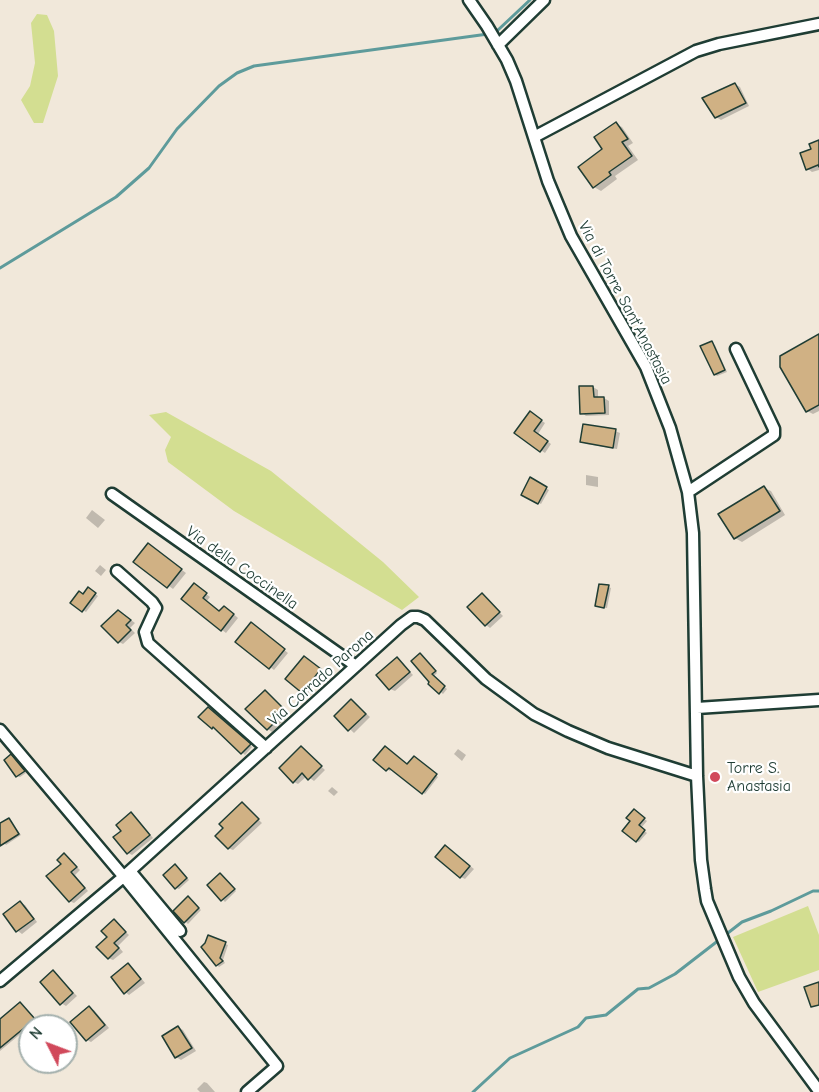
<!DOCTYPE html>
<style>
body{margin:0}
#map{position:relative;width:819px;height:1092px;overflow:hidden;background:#f1e8da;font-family:"Comic Neue",sans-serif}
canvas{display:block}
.north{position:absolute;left:18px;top:1014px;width:60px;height:60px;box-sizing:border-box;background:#fff;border:2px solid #a5b1ae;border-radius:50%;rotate:312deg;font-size:16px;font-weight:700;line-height:24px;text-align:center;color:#1f3d34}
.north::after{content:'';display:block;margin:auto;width:21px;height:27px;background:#d1495b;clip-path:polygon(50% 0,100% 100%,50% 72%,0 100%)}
</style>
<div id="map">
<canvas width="819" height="1092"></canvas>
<div class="north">N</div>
</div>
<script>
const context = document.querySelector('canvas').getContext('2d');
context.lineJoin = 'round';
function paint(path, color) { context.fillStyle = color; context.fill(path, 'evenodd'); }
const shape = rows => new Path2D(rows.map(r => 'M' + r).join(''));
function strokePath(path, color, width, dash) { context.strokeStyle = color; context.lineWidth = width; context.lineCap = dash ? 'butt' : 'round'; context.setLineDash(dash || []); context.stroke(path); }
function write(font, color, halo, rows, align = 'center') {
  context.font = font + ' "Comic Neue",sans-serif'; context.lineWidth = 4.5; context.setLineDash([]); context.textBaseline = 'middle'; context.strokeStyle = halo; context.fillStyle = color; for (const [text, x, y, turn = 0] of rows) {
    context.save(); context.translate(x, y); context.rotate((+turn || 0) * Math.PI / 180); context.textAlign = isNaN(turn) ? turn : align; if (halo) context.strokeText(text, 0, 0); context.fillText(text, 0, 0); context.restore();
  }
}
const green = shape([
 [37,14,47,15,54,31,58,76,43,123,34,123,21,100,30,86,35,63,31,23],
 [166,412,271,471,383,562,419,597,402,610,234,511,168,462,165,450,171,437,149,415],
 [808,906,819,935,819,970,758,992,733,937]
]);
const shadow = shape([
 [735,84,740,87,749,106,721,120,716,117],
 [616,124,622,127,633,143,628,146,638,160,615,176,617,179,601,191,594,187,580,167,605,150],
 [819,142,819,170,812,172,808,169,813,150],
 [819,336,819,411,813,414,807,411],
 [712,343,715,345,727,372,717,376,715,374],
 [593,387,598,390,598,398,604,398,609,401,609,415,586,416,582,413],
 [535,416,545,423,538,434,551,444,545,453,516,433],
 [615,431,620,433,617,449,586,444,582,442],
 [586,475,598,477,598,487,586,485],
 [531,480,549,490,541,504,523,494],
 [764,488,771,491,785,515,742,542,735,538,720,514],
 [92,510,105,520,98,528,86,518],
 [153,548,186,573,173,589,135,561],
 [100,565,106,570,101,576,95,571],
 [608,587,611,588,607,608,599,607],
 [199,588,210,597,206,602,220,613,229,610,238,618,226,633,183,599],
 [89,589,98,596,86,612,72,602,84,596],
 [482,595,503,616,490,628,486,625],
 [123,614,135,623,130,628,135,633,123,644,119,642],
 [256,627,288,653,274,670,270,667],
 [423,656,437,673,433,677,447,689,443,694,430,683],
 [397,659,413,675,395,691,390,689],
 [309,660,324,673,308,694,303,691],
 [265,692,290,714,272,732,268,729],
 [352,701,370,717,354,733,336,716],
 [211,710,252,747,245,755,216,728,212,728],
 [301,748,325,770,314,781,307,776,298,784,294,782],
 [458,749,466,755,462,761,454,754],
 [14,758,26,773,20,777,17,776],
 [375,760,408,766,417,760,438,777,425,794,392,768,390,771],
 [332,787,338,792,334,796,328,791],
 [242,804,262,823,233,850,228,848,225,828],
 [637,813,647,821,641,828,647,833,639,842,636,841],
 [131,814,136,817,153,838,132,855,128,853],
 [9,820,21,835,6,845,0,838,0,825],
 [450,850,474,869,465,879,461,877],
 [65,855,80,870,75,875,88,891,74,903,69,901,63,864],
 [178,868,189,880,179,889,176,888],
 [223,877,236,891,225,902,209,885],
 [191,900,201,910,188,924,175,911],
 [20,903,25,905,37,922,22,934,18,931,5,915],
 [114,921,129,935,118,946,123,952,113,960,108,958,109,937],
 [209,937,228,945,223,960,225,963,219,967,217,965],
 [128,965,133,968,145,983,129,995,125,992],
 [53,972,77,996,66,1006,61,1003],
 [22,1005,36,1021,0,1051,0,1020],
 [89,1008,94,1010,109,1028,91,1042,87,1040],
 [178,1027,183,1030,196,1051,181,1060,176,1057],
 [204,1082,207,1083,215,1092,200,1092,197,1089]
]);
const stream = shape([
 [0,268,116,197,149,168,177,129,219,86,237,73,254,66,488,34,498,30,530,0],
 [724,936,742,922,771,911,813,891,819,891],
 [473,1092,510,1058,578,1027,586,1018,606,1015,638,989,649,988,675,974,719,940]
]);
const building = shape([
 [735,83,746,103,715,118,702,98,735,83],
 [616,122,628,139,622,142,632,156,609,172,611,175,593,188,578,167,602,149,594,137,616,122],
 [819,140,819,167,818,165,806,170,800,153,811,149,809,144,819,140],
 [819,334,819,405,806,412,780,367,780,356,819,334],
 [712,341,725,370,714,375,700,346,712,341],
 [579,386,593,386,594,397,604,397,605,413,580,414,579,386],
 [530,411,542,420,534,431,548,441,540,452,514,433,530,411],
 [583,424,616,429,613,448,580,442,583,424],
 [530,477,547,487,538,504,521,495,530,477],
 [764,486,780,511,734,539,718,514,764,486],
 [148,543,182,569,167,588,133,562,148,543],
 [194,583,207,593,203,598,219,611,224,606,234,614,221,631,181,599,194,583],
 [599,584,609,585,604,608,595,606,599,584],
 [88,587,96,593,82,612,70,603,79,591,83,594,88,587],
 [482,593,500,612,485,626,467,607,482,593],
 [118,610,131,620,126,625,131,630,118,643,101,626,118,610],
 [251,622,285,649,269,669,235,642,251,622],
 [420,653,436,671,432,674,445,686,439,694,428,684,429,682,411,661,420,653],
 [304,656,321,669,302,693,285,679,304,656],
 [397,657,410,672,389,690,376,675,397,657],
 [265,690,286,711,267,730,245,709,265,690],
 [351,699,366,714,348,731,334,716,351,699],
 [208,707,251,744,241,754,213,727,212,729,198,717,208,707],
 [301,746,322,766,308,780,302,773,293,783,279,768,301,746],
 [385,746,407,764,414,756,437,774,422,794,389,768,386,771,373,760,385,746],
 [11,754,25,771,16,777,4,760,11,754],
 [242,802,259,819,228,849,215,836,223,828,219,824,242,802],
 [634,809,645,818,639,825,645,830,636,842,622,831,630,821,626,818,634,809],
 [131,812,150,835,127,854,113,837,121,831,116,825,131,812],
 [9,818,19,834,0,846,0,823,9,818],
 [445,845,470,866,460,878,435,857,445,845],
 [64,853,77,867,71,872,85,888,69,902,46,876,61,864,57,860,64,853],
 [175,864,187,878,175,889,163,875,175,864],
 [220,873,235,889,221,901,207,885,220,873],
 [188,896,199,908,184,923,173,911,188,896],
 [20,901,34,919,16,932,3,914,20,901],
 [114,919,126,932,114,943,119,948,108,959,96,947,107,937,101,931,114,919],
 [208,935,226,942,220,958,223,961,216,966,201,947,205,943,208,935],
 [128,963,141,979,124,994,111,977,128,963],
 [53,970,73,993,60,1005,40,982,53,970],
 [819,982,819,1005,811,1007,804,987,819,982],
 [20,1002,35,1019,0,1048,0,1019,20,1002],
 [89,1006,105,1025,86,1041,70,1022,89,1006],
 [178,1026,192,1048,175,1058,162,1036,178,1026]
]);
const minor = shape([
 [469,0,487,26,507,60,516,81,548,181,571,236,646,367,670,428,688,492,693,533,697,776,701,860,705,889,707,901,728,951,739,977,754,1003,819,1091],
 [498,45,544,0],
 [534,137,696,51,719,44,819,24],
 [688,492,774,435,774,429,736,349],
 [112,494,356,666],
 [117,571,152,602,156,608,145,632,148,643,266,748],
 [697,708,819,700],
 [0,730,124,877,277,1066,247,1092],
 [130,871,180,931],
 [0,981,121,879,401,625,412,617,418,617,425,620,486,679,534,714,568,731,608,748,697,776]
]);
const markers = [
 [715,777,6,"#d1495b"]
];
const streetNames = [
 ["Via di Torre Sant'Anastasia",625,303,62],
 ["Via della Coccinella",242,568,35],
 ["Via Corrado Parona",321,678,-42]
];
const poiNames = [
 ["Torre S.",727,768],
 ["Anastasia",727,786]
];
paint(green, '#d3de91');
paint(shadow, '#0003');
strokePath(stream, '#5e9b9b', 3);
paint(building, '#d0b184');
strokePath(building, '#1f3d34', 1.5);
strokePath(minor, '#1f3d34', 15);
strokePath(minor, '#fff', 10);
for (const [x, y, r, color] of markers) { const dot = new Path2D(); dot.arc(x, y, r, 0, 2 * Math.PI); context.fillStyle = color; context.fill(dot); strokePath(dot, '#fff', 2); }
write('16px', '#1f3d34', '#fff', streetNames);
write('16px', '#1f3d34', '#fff', poiNames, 'left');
</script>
